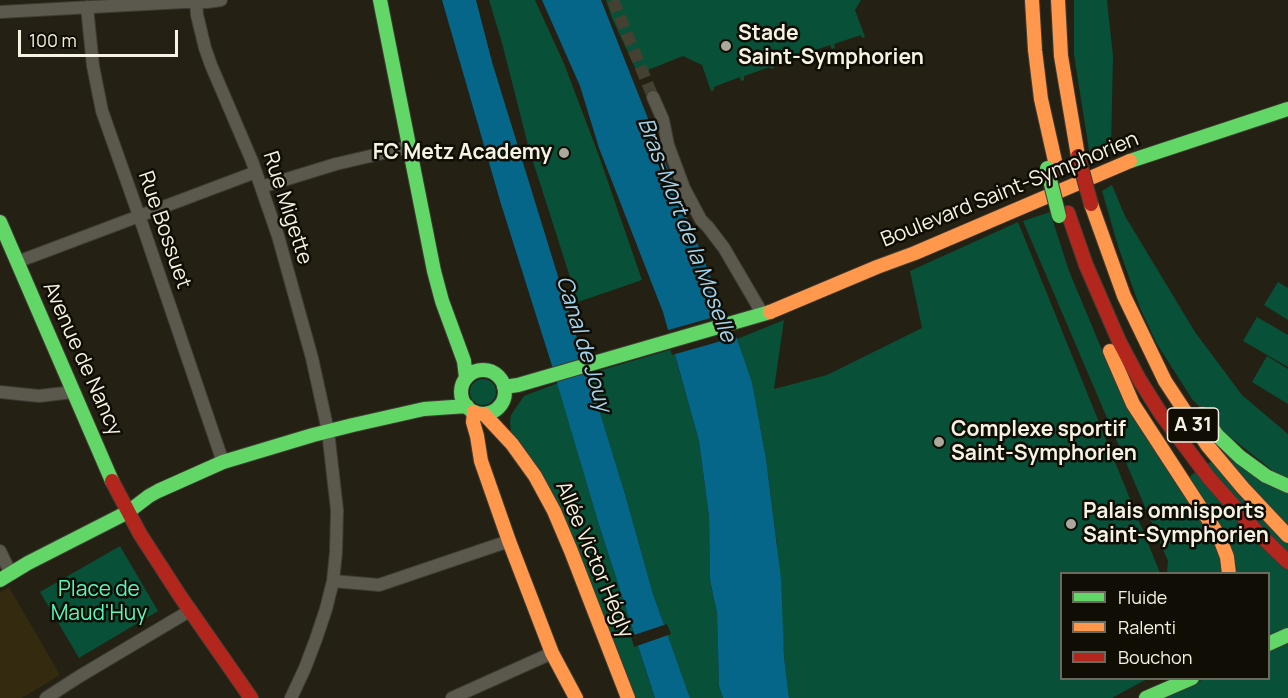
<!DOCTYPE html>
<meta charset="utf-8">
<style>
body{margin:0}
#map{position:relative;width:1288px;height:698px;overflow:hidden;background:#242013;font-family:Manrope,sans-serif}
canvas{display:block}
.legend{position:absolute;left:1060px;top:572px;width:210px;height:108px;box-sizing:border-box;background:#100d05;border:2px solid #6c695e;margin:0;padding:8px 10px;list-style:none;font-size:18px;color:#f6f2e4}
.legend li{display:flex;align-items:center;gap:12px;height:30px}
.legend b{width:30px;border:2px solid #6c695e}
.scale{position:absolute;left:18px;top:30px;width:160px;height:27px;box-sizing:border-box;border:3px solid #f6f2e4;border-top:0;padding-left:8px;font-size:18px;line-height:21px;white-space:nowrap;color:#f6f2e4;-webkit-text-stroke:4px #100d05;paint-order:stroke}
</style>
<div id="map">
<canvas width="1288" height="698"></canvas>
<ul class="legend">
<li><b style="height:8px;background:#63d668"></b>Fluide</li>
<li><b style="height:8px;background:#ff974d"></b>Ralenti</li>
<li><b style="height:8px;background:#b3261e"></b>Bouchon</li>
</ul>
<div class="scale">100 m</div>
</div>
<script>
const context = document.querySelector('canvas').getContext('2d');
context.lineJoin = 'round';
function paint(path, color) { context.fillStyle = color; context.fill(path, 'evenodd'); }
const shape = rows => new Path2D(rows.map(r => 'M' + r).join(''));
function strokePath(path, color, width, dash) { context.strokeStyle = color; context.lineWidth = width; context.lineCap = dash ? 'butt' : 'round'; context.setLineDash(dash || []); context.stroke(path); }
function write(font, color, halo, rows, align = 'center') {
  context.font = font + ' Manrope,sans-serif'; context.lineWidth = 5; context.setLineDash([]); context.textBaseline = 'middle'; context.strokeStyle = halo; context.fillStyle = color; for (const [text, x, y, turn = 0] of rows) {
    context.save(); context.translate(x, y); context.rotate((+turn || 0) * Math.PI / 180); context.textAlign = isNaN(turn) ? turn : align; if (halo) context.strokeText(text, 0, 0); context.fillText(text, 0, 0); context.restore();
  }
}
const built = shape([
 [9,587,60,675,22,698,0,698,0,592]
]);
const green = shape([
 [489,0,535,0,565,66,599,156,642,280,578,302,529,149,502,43],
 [606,0,861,0,855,10,865,37,862,38,861,35,834,44,835,48,832,49,830,45,804,54,804,57,802,58,800,56,774,65,774,68,771,69,770,67,744,76,744,80,741,81,740,77,714,87,714,90,711,91,702,65,683,56,638,74,612,18],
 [1074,0,1107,0,1113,56,1111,150,1090,156,1074,55],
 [1112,185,1125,216,1195,332,1242,395,1288,434,1288,480,1281,477,1220,429,1192,399,1157,344,1140,308,1118,246,1102,191],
 [1050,212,1069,271,1102,350,1186,479,1226,451,1288,492,1288,628,1269,637,1268,574,1167,573,1168,561,1023,221],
 [1018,222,1160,573,1062,574,1062,678,1147,679,1112,698,789,698,784,657,777,545,766,459,752,382,737,339,784,320,774,389,827,375,922,328,910,271],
 [1278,282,1288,288,1288,320,1264,305],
 [1257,317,1288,335,1288,367,1243,341],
 [673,349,699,441,709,516,710,580,717,613,719,686,723,698,690,698,653,594,625,494,588,374],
 [1267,356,1288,369,1288,404,1252,382],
 '470 392a13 13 0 1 1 26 0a13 13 0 1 1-26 0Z',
 [558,383,599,525,655,698,631,698,554,511,512,444,510,422,511,415,524,396],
 [120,546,158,611,79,658,40,592],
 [1288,640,1288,698,1162,698,1204,679,1268,678,1269,649]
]);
const water = shape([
 [442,0,476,0,492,62,625,494,653,594,690,698,655,698,599,525,553,369,501,204],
 [542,0,601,0,725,313,737,339,752,382,766,459,781,579,784,657,789,698,723,698,719,686,717,613,710,580,709,516,699,441,663,312,599,148,580,86]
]);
const pier = shape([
 [728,313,739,336,672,355,665,331],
 [667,624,671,634,634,647,631,636]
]);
const streetTunnel = shape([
 [613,0,653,97]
]);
const street = shape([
 [196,0,197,15,205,48,211,65,252,161,278,236,312,358,328,431,337,510,336,552,333,581,326,609,316,639,305,668,291,698],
 [87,7,93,66,102,111,143,227,223,462],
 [0,12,184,2,207,2,221,0],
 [653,97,663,120,668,145,684,188,701,220,708,227,724,248,755,301,759,308,760,315],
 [261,187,336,164,409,147],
 [17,262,256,172],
 [0,392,39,396,73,392],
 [0,551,11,574],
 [333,581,379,585,509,541],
 [46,698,80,676,191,610],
 [452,698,552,653]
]);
const fast = shape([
 [380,0,434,271,442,301,464,361,466,378],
 [1130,161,1288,109],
 [0,222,112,481],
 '461 392a22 22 0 1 1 44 0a22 22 0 1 1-44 0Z',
 [504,387,518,385,770,312],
 [1202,414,1217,435,1240,457,1266,476,1288,486],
 [0,580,28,563,128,512,149,496,158,491,223,462,313,435,353,425,424,409,467,406],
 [1268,644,1288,635],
 [1146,698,1192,678]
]);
const slow = shape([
 [1032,0,1035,50,1041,99,1057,170],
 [1058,0,1061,56,1078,156],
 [1091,204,1124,296,1165,381,1207,445,1243,488,1288,536],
 [770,312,877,267,915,253,1130,161],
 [1110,351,1133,404,1219,536,1227,557,1229,574],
 [474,412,473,422,477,436,481,461,509,541,552,653,576,698],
 [484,414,512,444,535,476,554,511,571,551,628,698]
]);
const jam = shape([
 [1068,213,1086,265,1119,341,1139,379,1161,414,1209,478,1256,531,1288,562],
 [112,481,140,534,180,596,251,698]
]);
const fastBridge = shape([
 [1047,168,1059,216]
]);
const jamBridge = shape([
 [1078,156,1091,204]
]);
const markers = [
 [726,46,6,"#aca89b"],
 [564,153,6,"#aca89b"],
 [939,442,6,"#aca89b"],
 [1071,524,6,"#aca89b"]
];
const shields = [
 [1193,425,51]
];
const shieldNames = [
 ["A 31",1193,425]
];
const poiNames = [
 ["Stade",738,34],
 ["Saint-Symphorien",738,58],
 ["FC Metz Academy",552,153,"right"],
 ["Complexe sportif",951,430],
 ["Saint-Symphorien",951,454],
 ["Palais omnisports",1083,512],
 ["Saint-Symphorien",1083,536]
];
const streetNames = [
 ["Boulevard Saint-Symphorien",1010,190,-22],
 ["Rue Migette",287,208,72],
 ["Rue Bossuet",164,230,71],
 ["Avenue de Nancy",82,359,66],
 ["Allée Victor Hégly",594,560,67]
];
const parkNames = [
 ["Place de",99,590],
 ["Maud'Huy",99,614]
];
const waterNames = [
 ["Bras-Mort de la Moselle",686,230,69],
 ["Canal de Jouy",583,344,73]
];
paint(built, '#332a0f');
paint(green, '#095038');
paint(water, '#056689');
paint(pier, '#242013');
strokePath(streetTunnel, '#444032', 12, [12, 6]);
strokePath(street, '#3f3c33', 14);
strokePath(fast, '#3f3c33', 16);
strokePath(slow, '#3f3c33', 16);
strokePath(jam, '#3f3c33', 16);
strokePath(street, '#5b584e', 12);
strokePath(fast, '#63d668', 14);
strokePath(slow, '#ff974d', 14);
strokePath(jam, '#b3261e', 14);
strokePath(fastBridge, '#3f3c33', 16, []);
strokePath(jamBridge, '#3f3c33', 16, []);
strokePath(fastBridge, '#63d668', 14);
strokePath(jamBridge, '#b3261e', 14);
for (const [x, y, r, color] of markers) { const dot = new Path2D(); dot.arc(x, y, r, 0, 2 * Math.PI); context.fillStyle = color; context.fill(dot); strokePath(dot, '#100d05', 2); }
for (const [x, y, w] of shields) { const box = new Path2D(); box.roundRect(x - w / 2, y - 17, w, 34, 4.5); context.fillStyle = '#100d05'; context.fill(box); strokePath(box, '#f6f2e4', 1.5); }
write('bold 20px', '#f6f2e4', null, shieldNames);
write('bold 21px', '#f6f2e4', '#100d05', poiNames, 'left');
write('21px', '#f6f2e4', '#100d05', streetNames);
write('21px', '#57f9bd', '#100d05', parkNames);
write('italic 22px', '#a3d4ef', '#100d05', waterNames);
</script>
